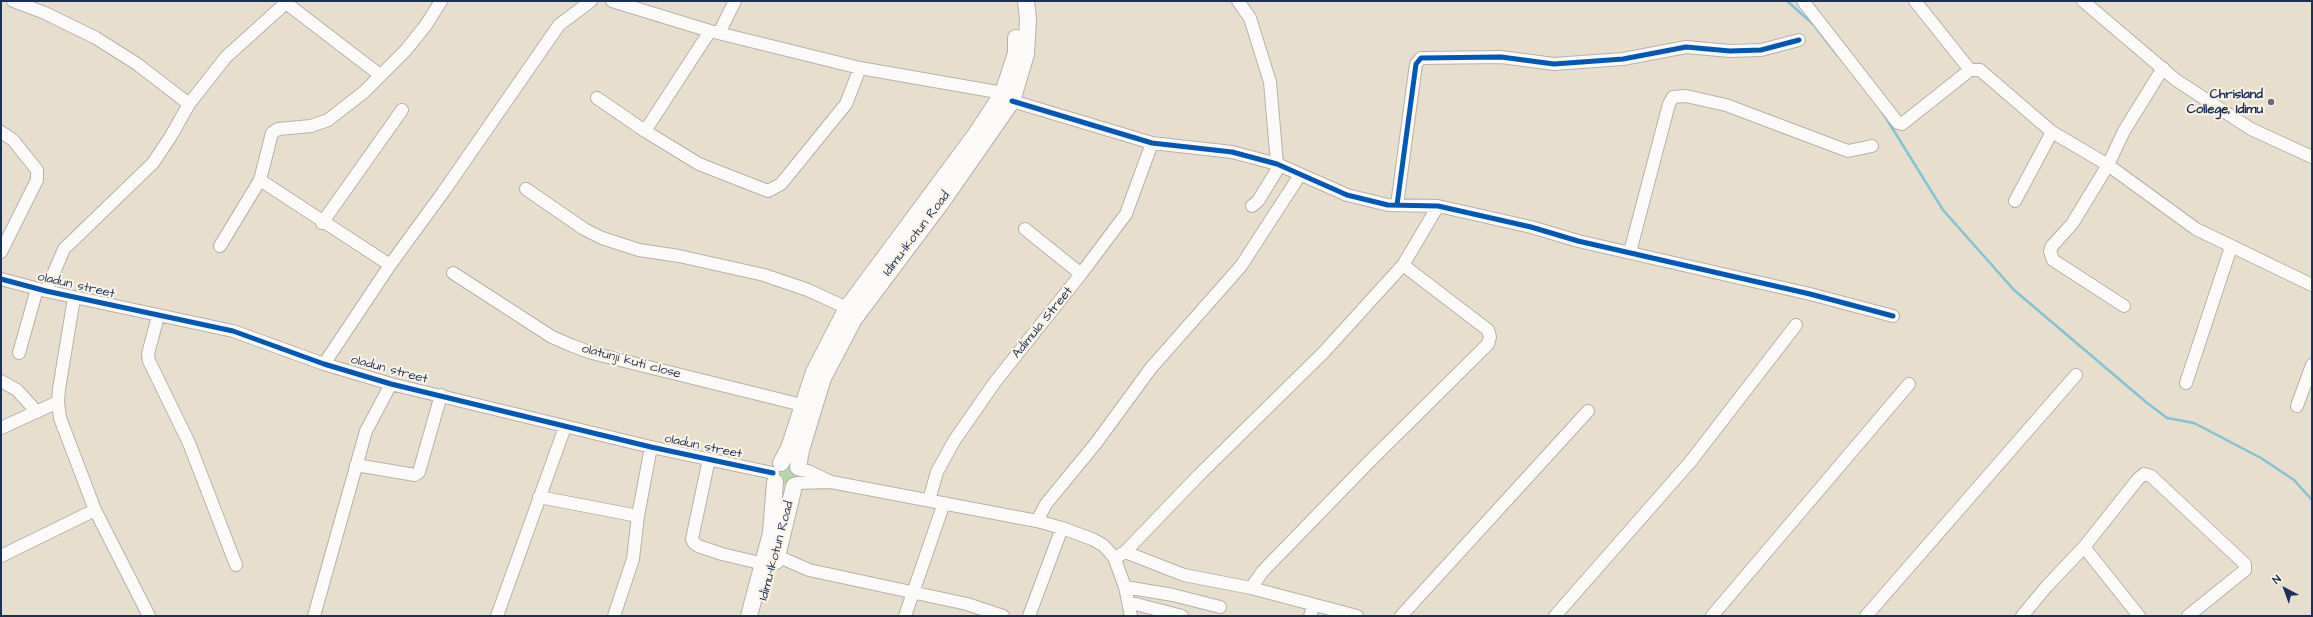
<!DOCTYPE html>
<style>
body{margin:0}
#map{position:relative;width:2313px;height:617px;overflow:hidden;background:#e8dece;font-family:"Architects Daughter",sans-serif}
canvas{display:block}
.frame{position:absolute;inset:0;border:2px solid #1b2f5e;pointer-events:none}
.north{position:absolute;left:2265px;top:569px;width:40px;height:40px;-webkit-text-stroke:3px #fcf5e5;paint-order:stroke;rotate:319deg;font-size:11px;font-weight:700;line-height:16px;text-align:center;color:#1b2f5e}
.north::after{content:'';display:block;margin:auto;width:14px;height:18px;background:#1b2f5e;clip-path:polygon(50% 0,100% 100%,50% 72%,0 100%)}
</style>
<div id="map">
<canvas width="2313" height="617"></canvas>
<div class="frame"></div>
<div class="north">N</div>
</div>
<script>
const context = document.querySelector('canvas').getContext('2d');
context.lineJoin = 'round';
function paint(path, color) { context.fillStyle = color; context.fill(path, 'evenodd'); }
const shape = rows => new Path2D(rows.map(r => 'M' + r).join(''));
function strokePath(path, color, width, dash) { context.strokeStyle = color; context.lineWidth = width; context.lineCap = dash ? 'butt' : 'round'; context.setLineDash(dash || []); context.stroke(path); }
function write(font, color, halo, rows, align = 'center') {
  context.font = font + ' "Architects Daughter",sans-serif'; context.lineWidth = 4; context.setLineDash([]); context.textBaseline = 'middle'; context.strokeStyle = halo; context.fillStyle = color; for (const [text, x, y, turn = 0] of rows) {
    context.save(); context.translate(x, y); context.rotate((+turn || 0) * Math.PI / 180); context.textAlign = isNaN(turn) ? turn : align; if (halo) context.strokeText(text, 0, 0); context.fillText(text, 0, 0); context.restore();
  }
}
const green = shape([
 [789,463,792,465,797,474,797,478,789,485,782,485,776,469]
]);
const stream = shape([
 [1787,1,1813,24,1838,56],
 [1881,110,1943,210,2014,290,2146,402,2167,418,2194,423,2261,458,2294,480,2312,500]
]);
const minor = shape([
 [13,1,45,13,96,38,137,64,189,104],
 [612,1,710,31,860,68,1003,93],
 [1238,1,1250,18,1270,82,1277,164],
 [1803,1,1898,123,1902,124,1970,70],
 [1915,1,1970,70,1980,70,2052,132,2108,165,2196,229,2312,285],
 [2083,1,2176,80,2251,129,2312,157],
 [286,3,380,75],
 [719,33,735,1],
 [597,98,645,131,699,164,768,191,781,184,846,104,860,68],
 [1012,101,1152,143,1232,152,1277,164,1347,195,1388,205,1438,206,1531,227,1578,241,1810,294,1893,316],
 [645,131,710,31],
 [1,132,13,140,37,170,37,180,1,252],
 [526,189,584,229,602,238,639,250,679,256,764,275,808,290,847,308],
 [2015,201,2052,132],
 [1397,205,1416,64,1421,58,1501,57,1554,64,1623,59,1686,47,1730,51,1761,50,1799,40],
 [1252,206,1258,201,1280,165],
 [322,223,402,110],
 [1025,229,1081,274],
 [220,246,260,180],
 [1630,252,1669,104,1673,97,1686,96,1726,105,1848,151,1872,146],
 [390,265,260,180,272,133,278,129,311,126,328,120,364,92,406,50,426,25,441,1],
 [453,273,552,337,573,346,592,353,802,405],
 [1,279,46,291,233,331,324,364,391,384,651,447,773,473],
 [46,291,64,249,153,163,171,136,189,104,226,57,288,1],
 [74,298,59,389,58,402,60,418,95,510,149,616],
 [2124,306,2053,260,2050,251,2052,246,2072,224,2108,165,2124,131,2163,68],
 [158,316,148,354,149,361,189,443,236,565],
 [19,353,37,289],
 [324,364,390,265,444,191,559,25,591,1],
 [1,381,17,390,37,412],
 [2186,383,2231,247],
 [2297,406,2312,365],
 [1,428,58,402],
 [709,459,692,539,694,543,698,546,722,554,764,564],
 [356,465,415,475,419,472,441,395],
 [800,470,808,471,831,482,1037,521,1062,528,1092,539,1103,545,1114,557,1125,587,1131,616],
 [797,483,831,482],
 [539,497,638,516],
 [929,500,937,472,954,441,995,382,1081,274,1126,214,1152,143],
 [1037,521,1046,504,1096,443,1151,368,1241,266,1300,175],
 [2084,547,2139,616],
 [1125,552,1199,475,1324,352,1403,265,1438,206],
 [1120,555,1125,552,1184,575,1251,588,1357,616],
 [1,556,95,510],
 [777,556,809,570,967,604,1003,616],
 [1125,587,1173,595,1220,607],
 [1251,588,1263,571,1369,462,1488,344,1490,337,1488,330,1403,265],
 [1128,602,1182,616],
 [314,616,366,431,391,384],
 [497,616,565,427],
 [614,616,633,559,638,516,651,447],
 [905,616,944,503],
 [1029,616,1062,528],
 [1310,616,1314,605],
 [1401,616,1588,411],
 [1555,616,1691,461,1796,325],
 [1712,616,1909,384],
 [1866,616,2076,375],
 [2022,616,2047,586,2084,547,2138,479,2144,474,2151,476,2245,564,2245,570,2188,616]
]);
const major = shape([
 [781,463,789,448,814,372,847,308,976,134,1003,93,1016,53,1016,38],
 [798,467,801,450,823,378,854,319,941,203,1012,101,1026,54,1028,19,1026,1],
 [776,561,794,486],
 [749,616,771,533,775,482]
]);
const cycleway = shape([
 [1012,101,1152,143,1232,152,1277,164,1347,195,1388,205,1438,206,1531,227,1578,241,1810,294,1893,316],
 [1397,205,1416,64,1421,58,1501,57,1554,64,1623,59,1686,47,1730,51,1761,50,1799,40],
 [1,279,46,291,233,331,324,364,391,384,651,447,773,473]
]);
const markers = [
 [2271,102,4,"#636c85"]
];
const poiNames = [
 ["Chrisland",2263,95],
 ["College, Idimu",2263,110]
];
const streetNames = [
 ["Idimu-Ikotun Road",917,234,-53],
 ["oladun street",76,286,13],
 ["Adimula Street",1043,323,-51],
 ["olatunji kuti close",631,362,15],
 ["oladun street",389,370,15],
 ["oladun street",703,447,12],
 ["Idimu-Ikotun Road",777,551,-75]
];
paint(green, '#b8d7a8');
strokePath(stream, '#84c3d5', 2.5);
strokePath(minor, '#b4b0aa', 14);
strokePath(major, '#b4b0aa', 18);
strokePath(minor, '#fcfaf8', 12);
strokePath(major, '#fcfaf8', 16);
strokePath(cycleway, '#0057b8', 5);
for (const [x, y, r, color] of markers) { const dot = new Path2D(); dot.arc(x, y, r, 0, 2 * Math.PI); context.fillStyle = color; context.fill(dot); strokePath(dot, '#fcf5e5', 1.5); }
write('bold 13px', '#1b2f5e', '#fcf5e5', poiNames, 'right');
write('13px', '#1b2f5e', '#fcf5e5', streetNames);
</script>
